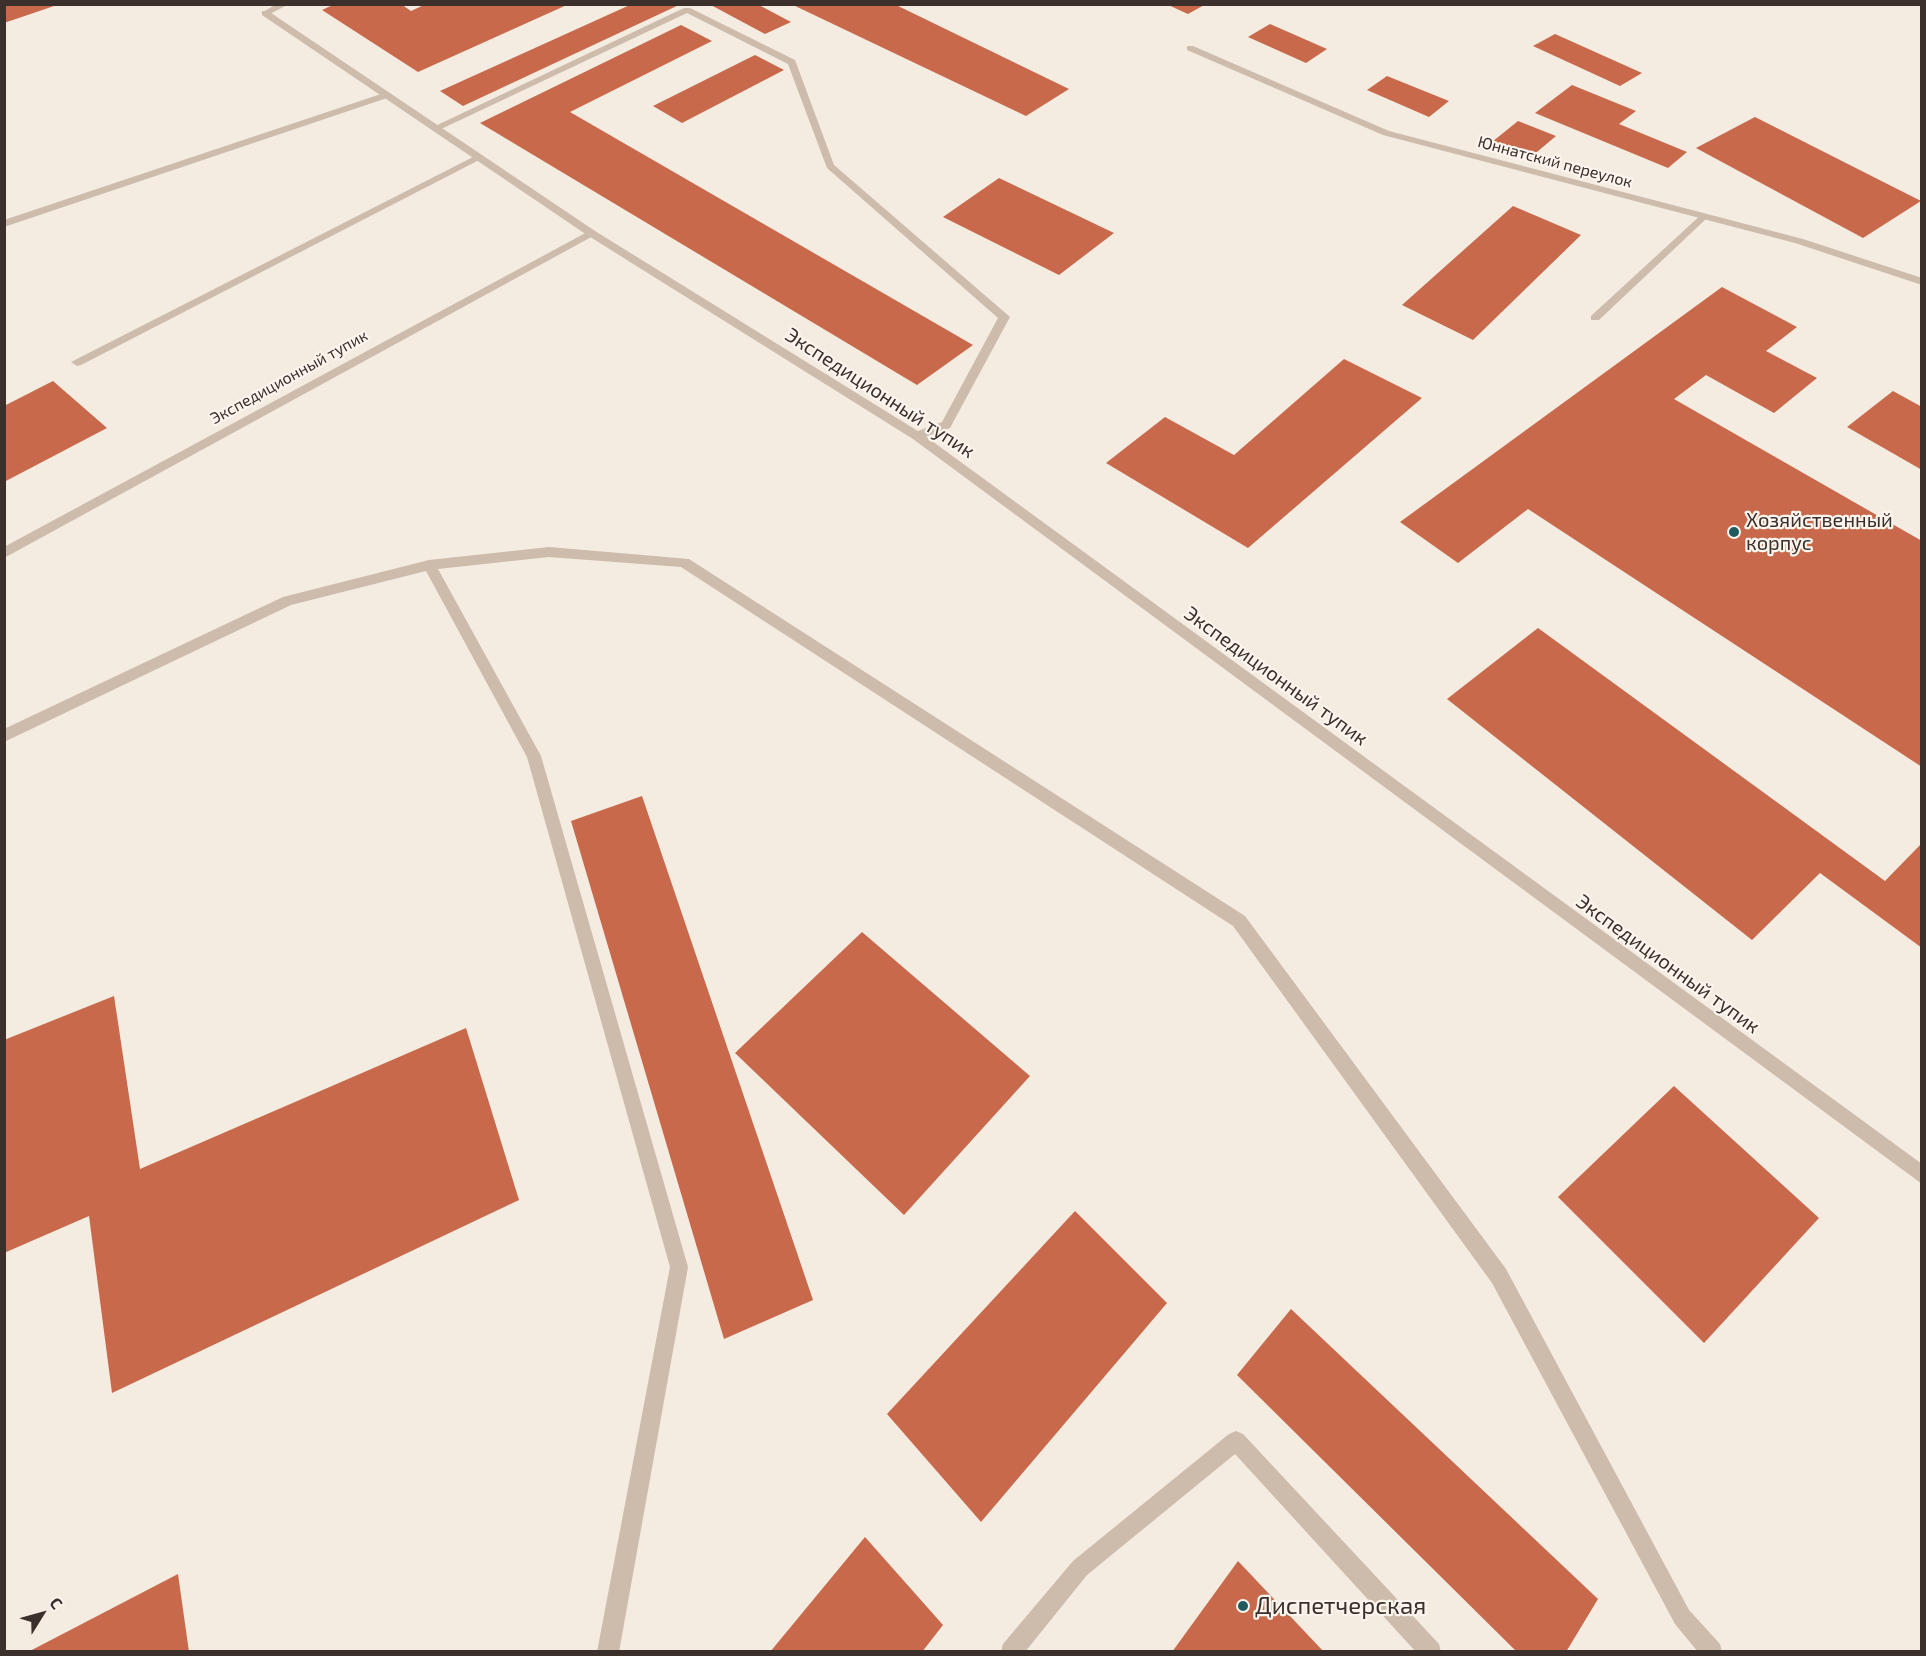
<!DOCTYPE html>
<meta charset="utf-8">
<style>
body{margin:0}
#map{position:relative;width:1926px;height:1656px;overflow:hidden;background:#f4ebe1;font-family:"Exo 2",sans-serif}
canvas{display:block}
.frame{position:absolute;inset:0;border:6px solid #3b302b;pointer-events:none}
.north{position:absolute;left:12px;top:1584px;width:60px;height:60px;-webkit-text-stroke:4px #fbf5ee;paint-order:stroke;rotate:53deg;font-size:16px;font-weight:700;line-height:24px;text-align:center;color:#3b302b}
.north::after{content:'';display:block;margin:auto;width:21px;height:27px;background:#3b302b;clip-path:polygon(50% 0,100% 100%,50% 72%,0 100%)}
</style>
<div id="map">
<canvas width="1926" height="1656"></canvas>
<div class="frame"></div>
<div class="north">С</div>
</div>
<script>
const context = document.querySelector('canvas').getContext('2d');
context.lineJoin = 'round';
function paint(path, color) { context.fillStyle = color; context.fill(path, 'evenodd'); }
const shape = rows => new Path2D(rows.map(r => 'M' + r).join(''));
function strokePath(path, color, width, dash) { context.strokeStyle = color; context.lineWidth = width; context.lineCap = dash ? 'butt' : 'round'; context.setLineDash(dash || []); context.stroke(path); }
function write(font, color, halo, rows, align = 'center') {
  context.font = font + ' "Exo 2",sans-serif'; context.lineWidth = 4.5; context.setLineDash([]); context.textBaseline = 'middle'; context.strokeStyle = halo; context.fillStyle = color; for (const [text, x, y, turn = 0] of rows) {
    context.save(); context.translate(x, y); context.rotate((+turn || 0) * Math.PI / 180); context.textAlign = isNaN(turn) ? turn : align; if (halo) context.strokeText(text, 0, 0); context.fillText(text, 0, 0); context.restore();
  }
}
const building = shape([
 [4,4,57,4,57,5,4,23],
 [335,4,401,4,411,11,426,4,569,4,418,72,322,10],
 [632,4,681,4,463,106,440,91],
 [709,4,757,4,791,22,765,34],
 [791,4,894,4,1069,89,1026,116],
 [1166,4,1206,4,1188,14],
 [1270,24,1327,49,1306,63,1248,37],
 [681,25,712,41,570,112,973,345,917,385,480,123],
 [1555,34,1642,73,1620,86,1533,46],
 [755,55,784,70,682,123,653,106],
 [1387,76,1449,101,1429,117,1367,90],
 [1572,85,1636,111,1619,124,1687,152,1668,168,1535,113],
 [1755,117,1921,201,1863,238,1696,148],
 [1518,121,1556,136,1531,157,1492,142],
 [999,178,1114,233,1059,275,943,217],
 [1513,206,1581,235,1473,340,1402,305],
 [1722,287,1797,327,1766,351,1817,378,1774,413,1706,375,1674,399,1922,541,1922,767,1528,509,1458,563,1400,522],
 [1344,359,1422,398,1248,548,1106,463,1165,417,1234,455],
 [53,381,107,428,4,482,4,406],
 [1893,391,1922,407,1922,470,1847,427],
 [1538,628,1885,881,1922,843,1922,948,1820,873,1752,940,1447,699],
 [642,796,813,1300,724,1339,571,821],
 [862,932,1030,1076,904,1215,735,1053],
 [114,996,140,1169,466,1028,519,1200,112,1393,89,1216,4,1253,4,1040],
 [1674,1086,1819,1218,1704,1343,1558,1197],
 [1075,1211,1167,1303,981,1522,887,1414],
 [1291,1309,1598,1599,1566,1652,1517,1652,1237,1375],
 [865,1537,943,1625,922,1652,770,1652],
 [1238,1561,1324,1652,1172,1652],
 [178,1574,189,1652,28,1652]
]);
const lane = shape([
 [277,4,289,4,268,15,261,13,277,4],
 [684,8,690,8,795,60,834,165,1010,317,950,428,917,440,911,436,913,433,942,422,998,318,827,168,788,64,687,13,439,130,431,128,684,8],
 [387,92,390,93,390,97,4,227,4,220,387,92],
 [477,155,485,157,81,365,77,366,71,362,477,155],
 [1703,213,1708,216,1707,218,1599,320,1591,320,1591,316,1703,213],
 [591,230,595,231,595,235,4,558,4,547,591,230],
 [549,547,689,559,1245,916,1506,1269,1689,1610,1720,1644,1722,1652,1698,1652,1675,1624,1492,1283,1233,926,681,567,549,557,438,569,541,756,688,1267,619,1652,597,1652,670,1267,527,757,426,571,291,605,4,742,4,729,283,597,429,560,549,547],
 [1236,1431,1243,1434,1439,1644,1441,1652,1416,1652,1235,1454,1087,1575,1025,1652,1001,1652,1003,1644,1073,1561,1229,1434,1236,1431]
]);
const street = shape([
 [262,11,268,11,595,231,921,433,1922,1164,1922,1184,913,439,587,235,262,15,262,11],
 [1187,46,1193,46,1389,131,1803,239,1922,278,1922,285,1795,243,1383,135,1187,50,1187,46]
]);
const markers = [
 [1734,532,6,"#1f5a5e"],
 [1243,1606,6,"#1f5a5e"]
];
const farStreetnames = [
 ["Юннатский переулок",1555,162,15],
 ["Экспедиционный тупик",289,377,-29]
];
const streetNames = [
 ["Экспедиционный тупик",880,393,33],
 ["Экспедиционный тупик",1276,676,36],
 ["Экспедиционный тупик",1668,964,36]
];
const poiNames = [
 ["Хозяйственный",1746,520],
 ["корпус",1746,543]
];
const nearPoinames = [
 ["Диспетчерская",1255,1606]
];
paint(building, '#c8694b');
paint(lane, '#cdbbac');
paint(street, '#cdbbac');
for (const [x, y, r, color] of markers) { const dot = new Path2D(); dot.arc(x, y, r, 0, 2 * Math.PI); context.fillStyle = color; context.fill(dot); strokePath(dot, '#fbf5ee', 2); }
write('16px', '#3b302b', '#fbf5ee', farStreetnames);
write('20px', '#3b302b', '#fbf5ee', streetNames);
write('20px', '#3b302b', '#fbf5ee', poiNames, 'left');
write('24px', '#3b302b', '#fbf5ee', nearPoinames, 'left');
</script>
